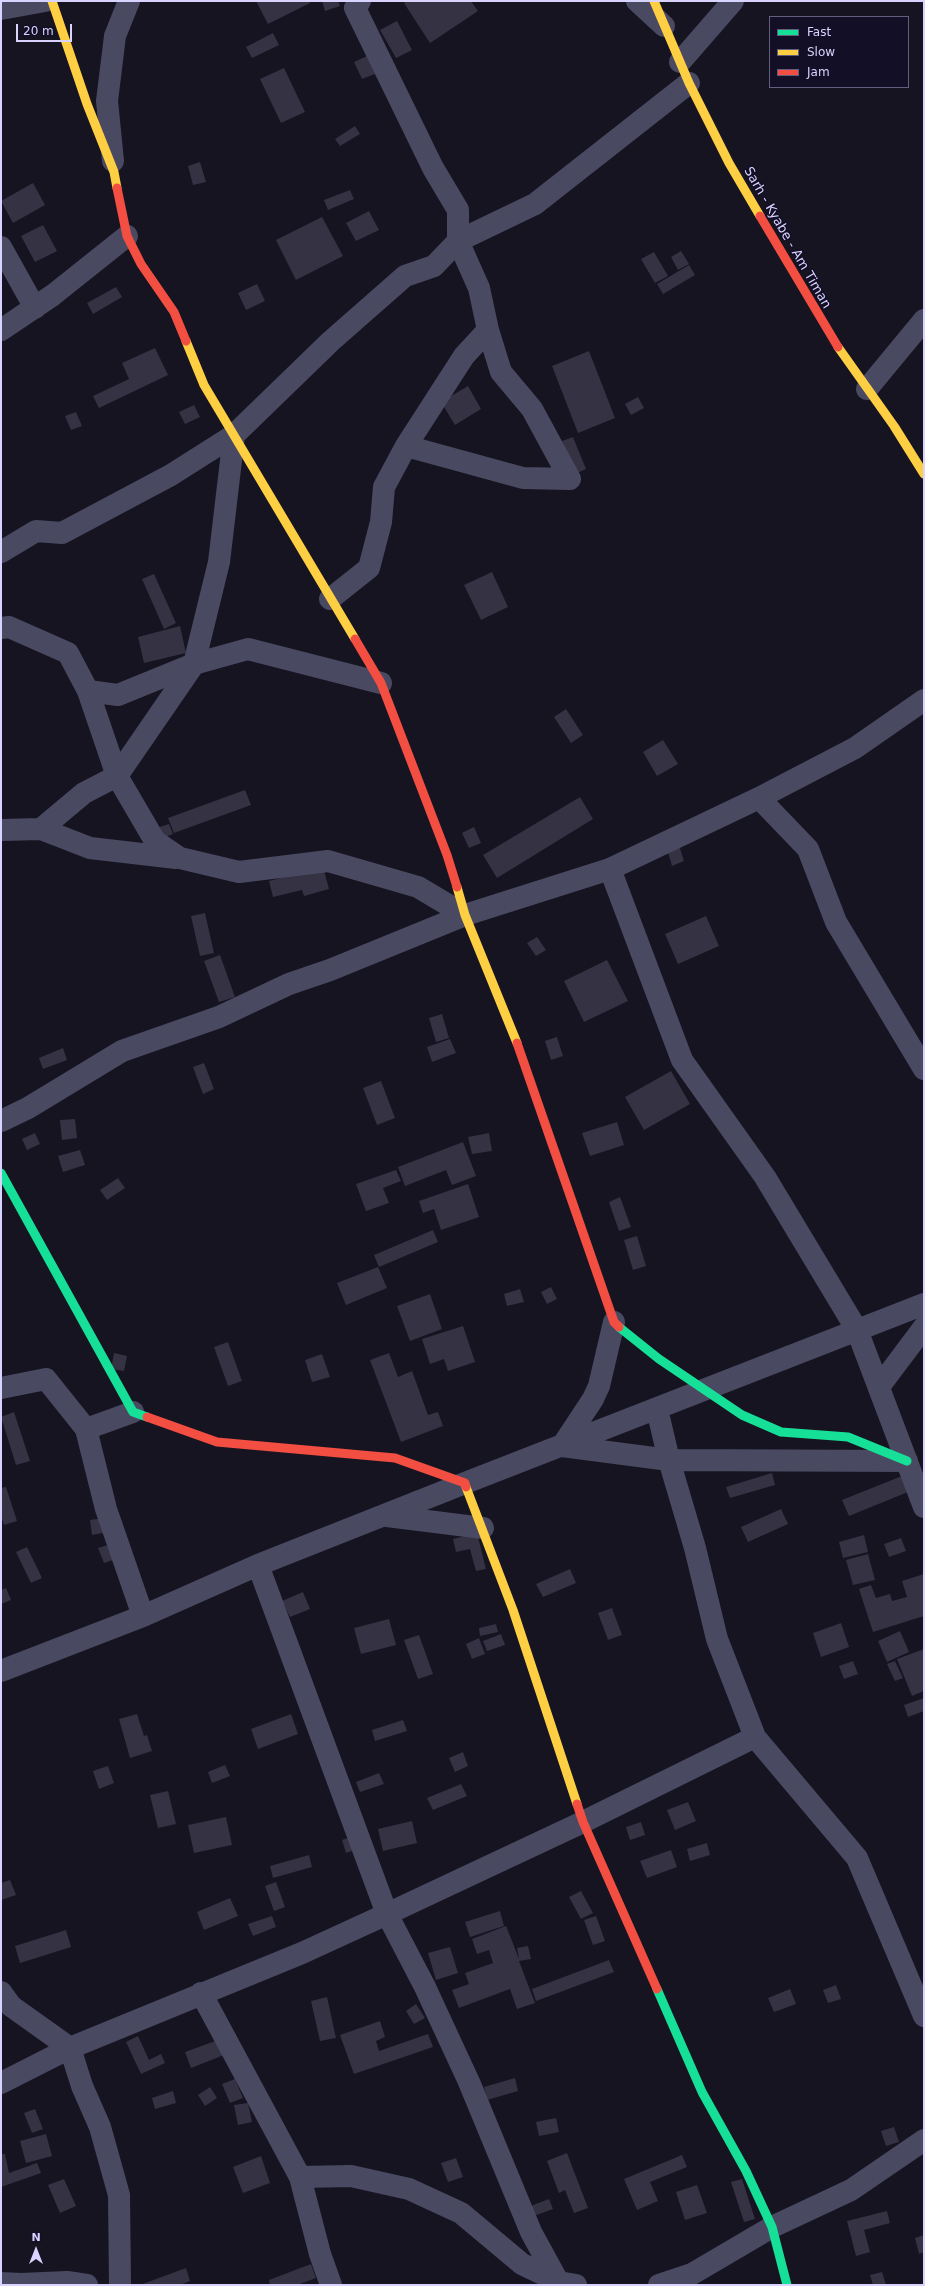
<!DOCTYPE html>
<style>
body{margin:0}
#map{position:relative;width:925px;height:2286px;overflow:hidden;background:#161421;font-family:"DejaVu Sans",sans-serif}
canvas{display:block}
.frame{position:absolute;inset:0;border:2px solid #d9d4ff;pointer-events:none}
.legend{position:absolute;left:769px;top:16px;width:140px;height:72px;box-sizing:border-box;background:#130f26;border:1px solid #625e7d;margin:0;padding:5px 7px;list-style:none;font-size:12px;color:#d9d4ff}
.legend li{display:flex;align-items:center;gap:8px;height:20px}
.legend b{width:20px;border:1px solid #625e7d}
.north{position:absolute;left:16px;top:2230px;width:40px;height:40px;-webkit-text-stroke:3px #130f26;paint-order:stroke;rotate:0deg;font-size:11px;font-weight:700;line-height:16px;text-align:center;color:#d9d4ff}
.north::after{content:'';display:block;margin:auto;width:14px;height:18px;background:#d9d4ff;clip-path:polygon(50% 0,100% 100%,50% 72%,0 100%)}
.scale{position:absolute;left:16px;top:24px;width:56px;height:18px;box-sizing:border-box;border:2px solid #d9d4ff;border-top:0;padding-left:5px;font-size:12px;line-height:14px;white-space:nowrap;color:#d9d4ff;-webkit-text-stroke:3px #130f26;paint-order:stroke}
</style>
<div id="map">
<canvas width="925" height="2286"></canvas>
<div class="frame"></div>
<ul class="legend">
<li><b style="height:5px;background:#16e098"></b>Fast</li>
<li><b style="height:5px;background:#ffcf43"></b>Slow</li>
<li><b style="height:5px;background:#f24e42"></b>Jam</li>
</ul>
<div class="north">N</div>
<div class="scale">20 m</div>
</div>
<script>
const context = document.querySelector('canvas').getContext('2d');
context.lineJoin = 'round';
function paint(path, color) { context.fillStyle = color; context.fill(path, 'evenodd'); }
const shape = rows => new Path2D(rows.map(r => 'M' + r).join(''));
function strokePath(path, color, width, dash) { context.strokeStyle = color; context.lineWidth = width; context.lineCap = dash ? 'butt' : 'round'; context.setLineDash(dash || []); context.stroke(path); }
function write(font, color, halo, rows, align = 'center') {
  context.font = font + ' "DejaVu Sans",sans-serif'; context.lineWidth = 3; context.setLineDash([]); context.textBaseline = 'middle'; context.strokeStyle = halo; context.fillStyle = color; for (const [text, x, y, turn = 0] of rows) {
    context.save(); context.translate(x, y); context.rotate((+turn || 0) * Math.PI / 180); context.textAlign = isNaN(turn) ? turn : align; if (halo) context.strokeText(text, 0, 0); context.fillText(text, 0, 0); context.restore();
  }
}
const building = shape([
 [256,1,309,1,310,3,268,24],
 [322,1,338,1,340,6,325,11],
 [407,1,471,1,478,11,430,43,404,3],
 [397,21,412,50,396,58,380,30],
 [273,33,279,45,252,58,246,47],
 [367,56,375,74,362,79,354,62],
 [284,68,305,112,281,123,260,79],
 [355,126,360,134,340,146,335,139],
 [200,162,206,182,193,185,188,166],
 [33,183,45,205,13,223,1,201],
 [350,190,354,199,328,210,324,200],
 [369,211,379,230,356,241,346,223],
 [322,217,343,256,296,280,276,240],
 [43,225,57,251,35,262,21,236],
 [681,251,689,264,678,270,671,257],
 [654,252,668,276,655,283,641,259],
 [689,265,695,275,663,294,657,284],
 [257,284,265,301,246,310,238,293],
 [116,287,122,297,93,314,87,303],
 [155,348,168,375,99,408,93,396,129,379,122,363],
 [589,351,615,418,578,433,552,366],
 [468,386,481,409,455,425,441,402],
 [638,397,644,408,631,415,625,404],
 [194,405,200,417,185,424,179,412],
 [76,412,82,426,71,430,65,416],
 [573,437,586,469,575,474,562,441],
 [492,572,508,607,481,620,464,585],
 [154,574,176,623,164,629,142,579],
 [180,626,186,653,144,663,138,637],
 [566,709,583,735,571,743,554,717],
 [663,740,678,764,657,776,643,752],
 [245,790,251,805,174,833,168,818],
 [580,797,593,819,497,878,483,855],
 [169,824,173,834,161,839,157,828],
 [474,827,481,843,469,848,462,833],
 [679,845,684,861,672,866,667,849],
 [323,867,329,889,304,896,302,890,273,897,269,881],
 [205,913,214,953,200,956,191,916],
 [706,916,719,946,678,964,665,934],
 [537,937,546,950,536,956,527,943],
 [220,955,235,997,219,1002,204,961],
 [607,960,628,1001,584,1022,564,981],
 [442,1014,449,1038,436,1042,429,1018],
 [557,1037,563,1056,551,1060,545,1041],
 [450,1039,456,1053,432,1062,427,1047],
 [63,1048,67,1060,43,1069,39,1058],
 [204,1063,214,1089,203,1094,193,1067],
 [671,1071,690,1104,644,1130,625,1097],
 [381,1081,395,1118,377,1125,363,1088],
 [75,1119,77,1138,62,1140,60,1120],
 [617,1122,624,1145,590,1156,582,1133],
 [35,1133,40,1144,27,1150,22,1139],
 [489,1133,492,1151,472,1154,468,1137],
 [463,1142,476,1176,452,1185,446,1170,405,1186,398,1167],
 [80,1150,85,1165,63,1172,58,1156],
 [396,1170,401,1181,383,1188,389,1203,366,1211,356,1184],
 [118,1178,125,1188,107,1200,100,1190],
 [468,1184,479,1217,441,1230,434,1209,423,1213,419,1201],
 [620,1197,631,1227,619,1231,609,1202],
 [433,1230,438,1242,379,1267,374,1255],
 [637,1236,646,1266,633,1270,624,1240],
 [378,1267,387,1288,346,1305,337,1283],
 [551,1287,557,1299,547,1304,541,1292],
 [520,1289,524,1302,507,1306,504,1294],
 [430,1294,442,1329,410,1341,397,1306],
 [463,1326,475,1362,448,1371,444,1359,430,1364,422,1339],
 [228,1342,242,1381,228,1386,214,1347],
 [114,1353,127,1356,124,1371,111,1369],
 [389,1353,398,1377,412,1371,428,1415,438,1412,443,1426,401,1442,370,1360],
 [322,1354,330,1377,312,1382,305,1360],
 [14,1412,30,1461,16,1465,1,1417],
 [772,1473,775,1485,730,1498,726,1487],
 [902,1476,908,1492,849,1516,842,1500],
 [6,1487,17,1521,4,1525,1,1516,1,1488],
 [781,1509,788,1524,748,1542,741,1527],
 [104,1518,107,1532,92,1535,90,1520],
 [477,1533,486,1569,476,1571,470,1549,456,1552,453,1539],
 [864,1535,868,1552,843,1558,839,1542],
 [901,1538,906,1551,889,1557,884,1544],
 [111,1544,116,1559,104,1563,98,1548],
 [27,1547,42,1578,31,1583,16,1552],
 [868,1554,875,1580,853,1585,846,1560],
 [570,1569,576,1583,543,1597,536,1584],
 [924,1574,924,1616,873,1632,859,1589,871,1585,876,1598,890,1594,892,1601,907,1597,902,1581],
 [6,1588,11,1600,1,1604,1,1590],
 [303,1592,310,1609,290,1617,282,1601],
 [612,1608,622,1635,608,1640,598,1613],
 [389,1619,396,1645,361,1654,354,1628],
 [841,1623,849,1647,821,1657,813,1633],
 [496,1624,498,1632,480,1636,479,1628],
 [900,1631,909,1652,887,1662,878,1641],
 [501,1634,505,1645,487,1651,483,1641],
 [419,1635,433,1674,418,1679,404,1640],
 [479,1638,485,1654,472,1659,466,1644],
 [924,1649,924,1691,912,1696,897,1659],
 [853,1661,858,1674,844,1679,839,1666],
 [895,1661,903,1678,895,1681,887,1664],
 [924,1698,924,1711,908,1717,904,1705],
 [137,1714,144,1736,147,1735,152,1751,130,1758,119,1719],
 [291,1714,298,1734,258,1749,251,1729],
 [403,1720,407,1731,375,1741,372,1730],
 [463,1752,468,1766,455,1772,449,1758],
 [225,1765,230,1776,212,1783,208,1772],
 [108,1766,114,1783,99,1789,93,1771],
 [379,1773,384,1784,360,1792,356,1782],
 [461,1784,467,1796,433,1810,427,1798],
 [168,1791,176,1824,158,1828,150,1795],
 [688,1802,696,1821,675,1830,667,1810],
 [226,1817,232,1845,194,1853,188,1825],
 [412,1821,417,1843,383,1851,378,1829],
 [641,1822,645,1835,630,1840,626,1827],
 [351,1837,355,1850,346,1853,342,1840],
 [707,1843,710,1855,690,1861,687,1849],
 [671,1850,677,1867,647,1878,640,1861],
 [309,1855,312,1867,273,1878,270,1866],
 [10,1880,16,1895,1,1900,1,1883],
 [276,1882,285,1907,274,1911,265,1886],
 [581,1891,593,1913,581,1919,569,1897],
 [230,1898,238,1916,204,1930,197,1912],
 [500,1911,504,1926,470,1937,465,1922],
 [272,1916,276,1927,253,1936,248,1924],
 [596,1916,605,1941,593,1945,584,1920],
 [506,1926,512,1941,502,1945,512,1941,519,1959,517,1948,528,1946,531,1959,519,1961,535,2003,517,2009,510,1989,459,2008,452,1990,469,1984,465,1973,493,1963,489,1950,477,1954,472,1939],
 [66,1930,71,1947,20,1963,15,1946],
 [450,1947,458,1973,436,1980,428,1953],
 [609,1960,614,1972,536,2001,532,1989],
 [836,1985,841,1999,828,2003,823,1990],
 [790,1989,796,2004,774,2012,768,1998],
 [327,1997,336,2038,320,2041,311,2001],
 [416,2004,425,2018,414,2024,406,2011],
 [380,2021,385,2037,376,2041,379,2051,428,2034,433,2047,354,2074,340,2035],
 [138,2036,149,2060,161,2054,165,2063,141,2074,126,2042],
 [218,2040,224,2055,191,2068,185,2052],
 [515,2078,518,2091,487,2100,484,2087],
 [235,2079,243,2098,230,2103,222,2084],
 [210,2087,217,2098,205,2106,198,2095],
 [173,2091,176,2103,155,2109,152,2098],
 [248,2103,252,2122,238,2125,234,2105],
 [35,2109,43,2129,32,2133,24,2113],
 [556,2118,559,2132,539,2136,536,2122],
 [894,2127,899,2142,886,2146,881,2131],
 [46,2134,52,2156,26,2163,20,2141],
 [567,2153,588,2208,574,2213,565,2190,559,2193,547,2161],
 [1,2154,5,2154,9,2173,37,2163,41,2173,1,2187],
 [682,2155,687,2167,650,2182,658,2201,637,2210,624,2179],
 [261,2156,270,2183,243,2193,233,2167],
 [456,2158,463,2177,448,2182,441,2163],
 [64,2179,76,2206,60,2213,48,2185],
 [742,2179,755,2219,744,2222,731,2182],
 [697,2185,707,2213,685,2220,676,2192],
 [549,2199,553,2209,531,2217,528,2207],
 [887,2211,890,2223,864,2230,870,2252,856,2256,847,2221],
 [924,2235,924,2252,919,2254,915,2238],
 [311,2264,316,2278,297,2285,270,2285,269,2280],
 [186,2268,190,2281,180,2285,140,2285],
 [882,2272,886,2285,873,2285,870,2275]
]);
const street = shape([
 [360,1,355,8,433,168,458,210,458,241,479,288,488,330,501,372,532,409,570,479,523,478,406,446],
 [637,1,664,26],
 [1,9,45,1],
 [680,62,733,1],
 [113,161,107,101,115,36,129,1],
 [1,247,35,308],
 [1,330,53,295,127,236],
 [867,389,924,320],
 [1,552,36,531,62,533,171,475,234,435,331,341,405,276,434,266,458,241,535,204,689,83],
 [330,599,369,568,381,522,384,487,406,446,464,356,488,330],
 [1,628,9,627,68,653,88,691,117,776,155,841,180,858,239,872,328,861,418,887,465,915],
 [88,691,118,695,194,664,248,649,381,683],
 [759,798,808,849,836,922,924,1069],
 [41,829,90,848,176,858],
 [1,830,41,829,84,793,117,776,194,664,219,562,234,435],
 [610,869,682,1060,765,1177,857,1330,924,1507],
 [1,1121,28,1108,122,1051,219,1017,289,984,330,970,465,915,610,869,759,798,855,748,924,700],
 [614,1322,599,1386,593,1399,562,1446,669,1460,907,1461],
 [879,1387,924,1327],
 [1,1388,46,1379,86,1429,106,1509,143,1616],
 [657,1409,669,1460,695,1548,717,1639,755,1737,857,1858,924,2016],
 [86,1429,133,1412],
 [387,1516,483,1528],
 [258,1565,387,1914,425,1987,469,2082,531,2232,560,2285],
 [1,1671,143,1616,258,1565,465,1483,924,1304],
 [1,1992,11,2006,70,2048,82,2086,100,2127,119,2195,120,2285],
 [201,1993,300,2177,320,2254,331,2285],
 [1,2083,70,2048,302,1953,387,1914,583,1822,755,1737],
 [300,2177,351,2176,409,2189,461,2213,522,2264,559,2282,576,2285],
 [1,2283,21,2284,67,2282,87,2285],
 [659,2285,692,2274,772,2227,851,2190,924,2140]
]);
const fast = shape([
 [1,1173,133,1412,147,1417],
 [619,1327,659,1359,742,1415,781,1432,848,1437,907,1461],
 [657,1989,702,2092,746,2171,772,2227,787,2285]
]);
const slow = shape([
 [52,1,87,104,114,172,117,188],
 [654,1,689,83,729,163,760,216],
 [186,341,204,385,355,639],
 [838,347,894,426,924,474],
 [457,887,465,915,517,1043],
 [466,1487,513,1610,577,1804]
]);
const jam = shape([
 [117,188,127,236,141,264,174,312,186,341],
 [760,216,838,347],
 [355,639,381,683,447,855,457,887],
 [517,1043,614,1322,619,1327],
 [147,1417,217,1442,395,1458,465,1483,466,1487],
 [577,1804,583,1822,657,1989]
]);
const streetNames = [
 ["Sarh - Kyabe - Am Timan",787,238,60]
];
paint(building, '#343243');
strokePath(street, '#4a4962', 22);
strokePath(fast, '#16e098', 9);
strokePath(slow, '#ffcf43', 9);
strokePath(jam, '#f24e42', 9);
write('13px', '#d9d4ff', '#130f26', streetNames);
</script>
